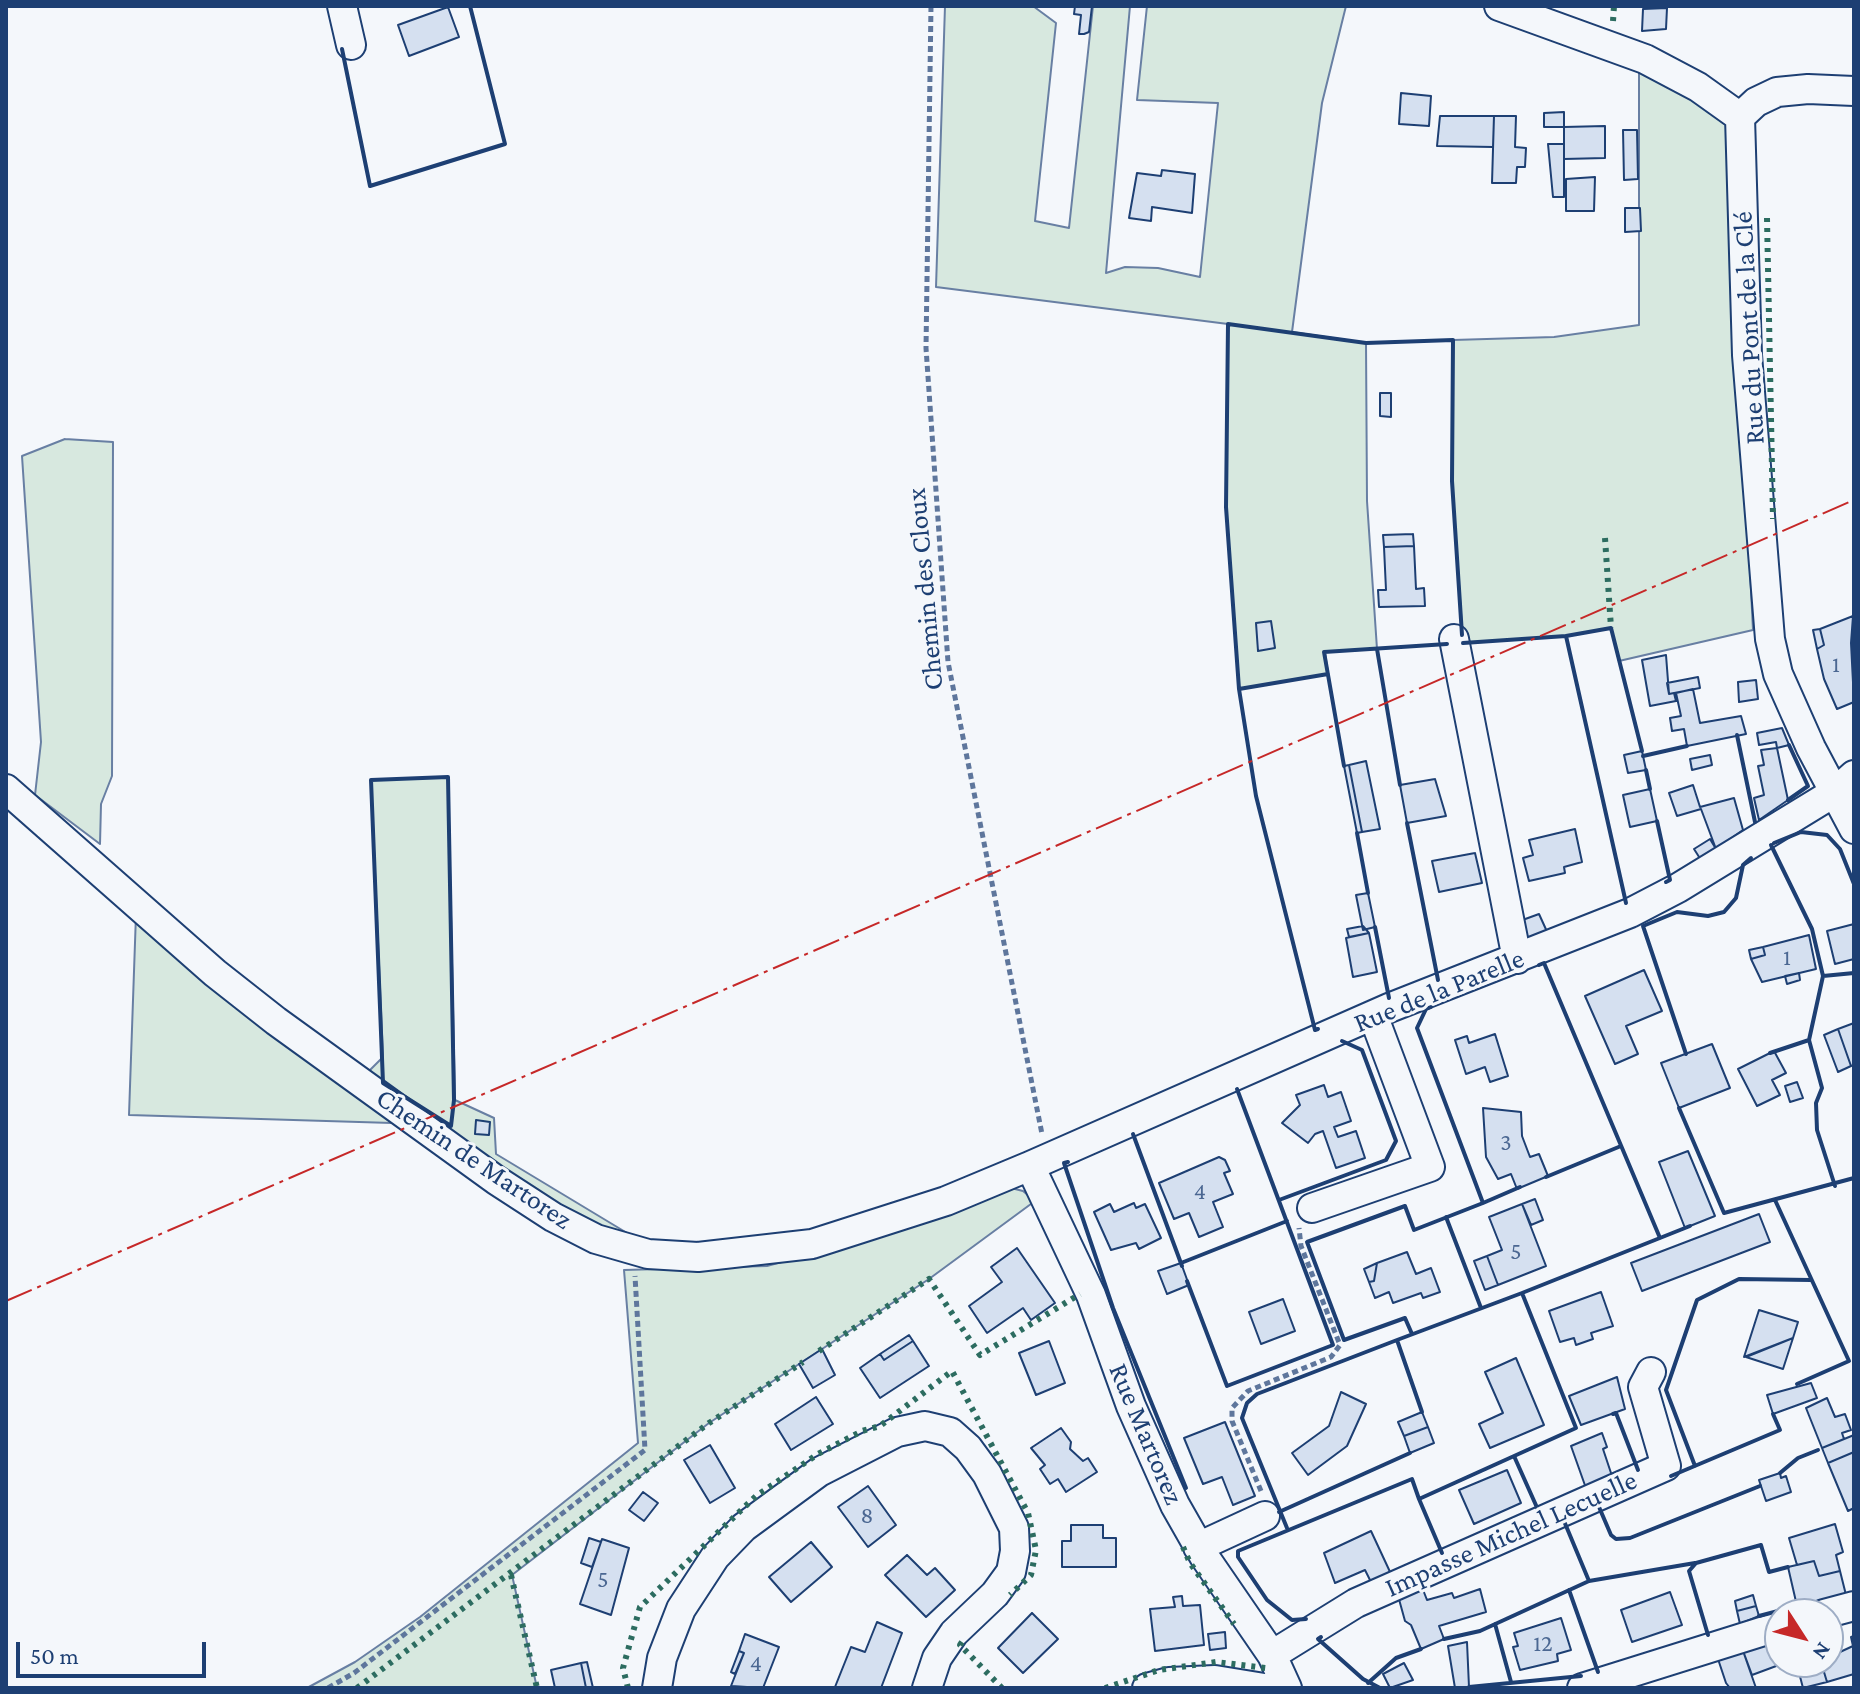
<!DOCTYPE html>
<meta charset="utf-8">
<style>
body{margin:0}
#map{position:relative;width:1860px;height:1694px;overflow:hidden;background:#f4f7fb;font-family:"Crimson Pro",serif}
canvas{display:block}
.frame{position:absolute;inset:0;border:8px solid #1d3f73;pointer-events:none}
.north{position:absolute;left:1764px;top:1598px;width:80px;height:80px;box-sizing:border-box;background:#f4f7fb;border:2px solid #9eadc5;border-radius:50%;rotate:126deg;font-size:22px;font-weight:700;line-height:32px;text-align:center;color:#1d3f73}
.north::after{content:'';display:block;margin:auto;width:28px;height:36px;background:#c62828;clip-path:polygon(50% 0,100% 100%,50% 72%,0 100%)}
.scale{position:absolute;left:16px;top:1642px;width:190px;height:36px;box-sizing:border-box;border:4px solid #1d3f73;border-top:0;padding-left:10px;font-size:24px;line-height:28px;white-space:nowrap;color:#1d3f73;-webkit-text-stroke:6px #f4f7fb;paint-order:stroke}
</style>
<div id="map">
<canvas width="1860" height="1694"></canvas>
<div class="frame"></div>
<div class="north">N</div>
<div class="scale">50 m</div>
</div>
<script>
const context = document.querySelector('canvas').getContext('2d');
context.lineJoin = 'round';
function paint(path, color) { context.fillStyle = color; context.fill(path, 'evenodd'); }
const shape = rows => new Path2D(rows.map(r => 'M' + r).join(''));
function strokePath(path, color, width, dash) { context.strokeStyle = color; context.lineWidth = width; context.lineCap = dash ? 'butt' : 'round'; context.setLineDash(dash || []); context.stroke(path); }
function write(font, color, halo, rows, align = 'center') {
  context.font = font + ' "Crimson Pro",serif'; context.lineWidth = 6; context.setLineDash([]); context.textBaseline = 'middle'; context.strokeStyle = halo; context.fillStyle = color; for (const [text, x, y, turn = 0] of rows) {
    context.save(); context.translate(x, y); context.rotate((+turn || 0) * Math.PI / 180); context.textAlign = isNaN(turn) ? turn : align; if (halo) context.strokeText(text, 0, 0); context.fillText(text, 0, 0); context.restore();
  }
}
const green = shape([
 [945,6,1033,6,1056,23,1035,221,1069,228,1093,6,1130,6,1106,273,1125,267,1158,268,1200,277,1218,103,1137,100,1147,6,1346,6,1322,103,1292,332,1366,343,1367,501,1377,649,1325,652,1328,674,1239,689,1226,507,1228,324,936,287,945,6],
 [1639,71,1717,112,1728,124,1753,630,1619,661,1611,628,1566,636,1463,643,1452,481,1453,340,1554,337,1639,325,1639,71],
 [65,439,113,442,112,776,101,804,100,844,35,795,41,742,22,456,65,439],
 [448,777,455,1100,494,1118,496,1154,637,1239,561,1215,367,1073,383,1057,371,780,448,777],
 [136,914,262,1024,392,1123,129,1115,136,914],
 [1011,1188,1023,1191,1035,1201,929,1279,709,1423,512,1575,537,1688,307,1688,355,1662,420,1617,638,1443,624,1270,767,1266,876,1236,1011,1188]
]);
const building = shape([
 [1075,6,1092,6,1089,32,1084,34,1079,34,1081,15,1074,14,1075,6],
 [448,7,459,37,409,56,398,25,448,7],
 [1667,8,1666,29,1642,31,1643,9,1667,8],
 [1401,93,1431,96,1429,126,1399,124,1401,93],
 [1564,112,1564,127,1544,127,1544,113,1564,112],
 [1440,116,1494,116,1493,147,1437,146,1440,116],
 [1494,116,1516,116,1515,147,1526,148,1525,167,1517,167,1516,183,1492,183,1494,116],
 [1605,126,1605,158,1564,159,1564,127,1605,126],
 [1623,130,1637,130,1638,179,1624,180,1623,130],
 [1548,144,1564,144,1564,197,1553,197,1548,144],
 [1162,170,1195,174,1192,213,1152,207,1151,221,1129,218,1137,173,1161,176,1162,170],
 [1595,177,1594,211,1566,211,1566,179,1595,177],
 [1625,208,1640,208,1641,231,1625,232,1625,208],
 [1380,393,1391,393,1391,417,1380,416,1380,393],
 [1413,534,1414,546,1384,547,1383,535,1413,534],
 [1414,546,1416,589,1424,588,1425,606,1379,607,1378,590,1386,590,1384,547,1414,546],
 [1853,616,1851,643,1854,702,1837,709,1824,679,1817,649,1824,645,1820,629,1853,616],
 [1271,621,1275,648,1258,651,1256,623,1271,621],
 [1820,629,1824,645,1817,649,1813,630,1820,629],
 [1666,655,1669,694,1674,693,1676,701,1650,706,1642,660,1666,655],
 [1698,677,1700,688,1669,694,1667,683,1698,677],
 [1756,680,1758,699,1739,702,1738,682,1756,680],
 [1693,689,1700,723,1741,716,1746,734,1687,746,1684,729,1672,731,1670,718,1681,716,1676,693,1693,689],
 [1782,728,1789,745,1777,748,1776,742,1759,745,1757,733,1782,728],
 [1777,748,1788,800,1759,820,1754,798,1764,795,1758,766,1764,765,1761,750,1777,748],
 [1642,751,1646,770,1628,773,1624,755,1642,751],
 [1710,755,1712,765,1692,770,1690,759,1710,755],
 [1366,761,1380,829,1362,832,1349,765,1366,761],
 [1349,765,1362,832,1357,833,1344,766,1349,765],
 [1435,779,1446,816,1407,823,1400,785,1435,779],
 [1693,785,1700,807,1734,798,1743,830,1716,849,1701,809,1677,816,1669,793,1693,785],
 [1650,789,1657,821,1630,827,1623,795,1650,789],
 [1575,829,1582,862,1564,867,1565,873,1529,881,1523,858,1533,855,1529,840,1575,829],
 [1710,839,1716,849,1701,860,1694,849,1710,839],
 [1475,853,1482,883,1439,892,1432,861,1475,853],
 [1368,893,1375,927,1363,930,1356,895,1368,893],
 [1539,914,1549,936,1523,946,1517,922,1539,914],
 [1854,924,1854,959,1835,964,1827,931,1854,924],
 [1363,926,1369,933,1349,937,1347,929,1363,926],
 [1369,933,1377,972,1353,977,1346,938,1369,933],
 [1809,935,1816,969,1762,982,1751,959,1765,955,1763,947,1809,935],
 [1763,947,1765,955,1751,959,1749,950,1763,947],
 [1644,970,1662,1011,1626,1026,1638,1054,1615,1064,1585,996,1644,970],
 [1799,973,1800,980,1787,984,1785,976,1799,973],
 [1854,1023,1854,1065,1851,1066,1838,1029,1854,1023],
 [1838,1029,1851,1066,1838,1072,1824,1035,1838,1029],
 [1495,1034,1508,1076,1490,1082,1485,1067,1466,1074,1455,1040,1467,1036,1469,1043,1495,1034],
 [1712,1044,1730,1088,1679,1108,1661,1063,1712,1044],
 [1774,1051,1786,1073,1772,1080,1780,1095,1757,1106,1738,1069,1774,1051],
 [1797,1082,1803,1098,1790,1102,1785,1086,1797,1082],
 [1324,1085,1328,1097,1341,1092,1351,1121,1334,1127,1338,1137,1356,1131,1365,1158,1336,1168,1323,1131,1315,1134,1308,1143,1282,1123,1300,1105,1296,1095,1324,1085],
 [1483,1108,1521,1112,1522,1136,1530,1157,1539,1154,1548,1176,1517,1189,1511,1174,1498,1179,1486,1157,1483,1108],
 [476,1120,490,1122,489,1135,475,1134,476,1120],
 [1688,1151,1715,1216,1685,1228,1659,1162,1688,1151],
 [1219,1157,1225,1160,1230,1171,1224,1173,1233,1194,1213,1202,1223,1227,1199,1237,1189,1213,1174,1219,1159,1183,1219,1157],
 [1535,1199,1543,1220,1531,1225,1522,1204,1535,1199],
 [1134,1203,1136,1208,1145,1204,1161,1238,1139,1249,1136,1243,1111,1250,1094,1212,1110,1204,1114,1212,1134,1203],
 [1522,1204,1546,1266,1498,1285,1487,1256,1502,1250,1489,1217,1522,1204],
 [1759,1214,1770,1242,1642,1291,1631,1263,1759,1214],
 [1017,1248,1055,1303,1031,1320,1023,1308,987,1333,969,1306,1002,1282,991,1267,1017,1248],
 [1407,1252,1416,1274,1431,1268,1440,1292,1423,1298,1421,1293,1393,1303,1389,1292,1375,1298,1369,1282,1374,1281,1377,1263,1407,1252],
 [1487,1256,1498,1285,1485,1290,1474,1261,1487,1256],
 [1181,1263,1189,1285,1167,1294,1158,1271,1181,1263],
 [1377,1263,1374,1281,1369,1282,1364,1269,1377,1263],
 [1601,1292,1613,1326,1591,1333,1593,1339,1576,1345,1574,1338,1560,1342,1549,1311,1601,1292],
 [1283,1299,1295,1331,1261,1344,1249,1312,1283,1299],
 [1759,1310,1798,1322,1793,1338,1744,1357,1759,1310],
 [909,1335,913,1341,884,1360,880,1354,909,1335],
 [1793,1338,1783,1369,1746,1357,1756,1353,1793,1338],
 [913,1341,929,1366,880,1398,860,1368,880,1354,884,1360,913,1341],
 [1049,1341,1065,1383,1036,1395,1019,1353,1049,1341],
 [822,1349,835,1375,813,1388,799,1364,822,1349],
 [1516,1358,1544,1425,1490,1448,1479,1424,1503,1413,1485,1372,1516,1358],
 [1617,1377,1625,1409,1581,1425,1569,1396,1617,1377],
 [1811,1383,1817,1398,1773,1414,1767,1395,1811,1383],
 [1341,1392,1366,1404,1347,1446,1308,1475,1292,1453,1329,1426,1341,1392],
 [816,1397,833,1424,791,1450,775,1424,816,1397],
 [1827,1398,1835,1417,1845,1414,1851,1430,1842,1433,1844,1439,1822,1448,1806,1408,1827,1398],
 [1422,1412,1428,1427,1404,1436,1398,1422,1422,1412],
 [1225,1422,1255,1496,1233,1505,1222,1477,1203,1484,1184,1438,1225,1422],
 [1428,1427,1434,1443,1410,1453,1404,1436,1428,1427],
 [1061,1428,1071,1442,1070,1449,1083,1461,1088,1458,1097,1472,1066,1492,1058,1479,1050,1484,1040,1469,1045,1465,1031,1448,1061,1428],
 [1602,1433,1607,1447,1603,1449,1614,1482,1587,1491,1571,1446,1602,1433],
 [1854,1435,1854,1452,1828,1463,1822,1448,1854,1435],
 [710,1445,735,1488,710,1503,684,1460,710,1445],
 [1854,1452,1854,1508,1848,1511,1828,1463,1854,1452],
 [1507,1470,1521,1503,1474,1524,1459,1490,1507,1470],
 [1780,1473,1781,1478,1786,1476,1791,1492,1766,1501,1759,1480,1780,1473],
 [868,1486,896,1525,868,1547,838,1507,868,1486],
 [643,1492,658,1503,644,1521,629,1510,643,1492],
 [1835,1524,1843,1552,1836,1555,1840,1571,1819,1576,1814,1561,1797,1565,1789,1538,1835,1524],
 [1071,1525,1103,1525,1103,1538,1116,1538,1116,1567,1062,1567,1062,1541,1071,1541,1071,1525],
 [1371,1531,1391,1574,1372,1584,1365,1570,1335,1583,1324,1553,1371,1531],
 [589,1538,601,1542,592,1567,581,1563,589,1538],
 [602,1539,629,1548,611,1615,580,1604,602,1539],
 [811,1542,832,1567,791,1602,769,1577,811,1542],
 [907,1555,927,1575,935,1568,955,1590,926,1617,885,1575,907,1555],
 [1814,1561,1819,1576,1840,1571,1846,1595,1797,1606,1788,1567,1814,1561],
 [1420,1582,1427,1600,1452,1593,1454,1598,1480,1589,1486,1612,1439,1626,1444,1639,1421,1649,1411,1625,1405,1621,1397,1592,1420,1582],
 [1670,1592,1682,1625,1632,1642,1621,1610,1670,1592],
 [1753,1595,1756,1606,1737,1611,1735,1601,1753,1595],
 [1182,1596,1183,1606,1200,1605,1204,1645,1155,1651,1150,1609,1175,1607,1173,1597,1182,1596],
 [1756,1606,1759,1616,1740,1624,1737,1611,1756,1606],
 [1032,1613,1058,1639,1023,1673,998,1648,1032,1613],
 [1561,1618,1571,1650,1557,1654,1558,1661,1520,1670,1513,1647,1518,1646,1514,1633,1561,1618],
 [877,1622,902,1633,881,1688,835,1687,851,1647,865,1652,877,1622],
 [1225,1632,1226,1648,1210,1650,1208,1634,1225,1632],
 [745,1634,779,1647,763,1688,731,1686,744,1653,739,1651,745,1634],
 [1780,1635,1780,1662,1787,1662,1752,1675,1742,1648,1780,1635],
 [1854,1636,1854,1674,1827,1682,1821,1662,1828,1662,1831,1649,1838,1647,1840,1652,1853,1646,1851,1637,1854,1636],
 [1467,1642,1469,1687,1455,1688,1448,1646,1467,1642],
 [1742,1648,1756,1688,1730,1688,1726,1683,1717,1656,1742,1648],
 [739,1651,744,1653,735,1674,731,1672,739,1651],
 [587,1662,593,1688,586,1688,581,1663,587,1662],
 [1807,1662,1821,1662,1827,1682,1803,1688,1797,1665,1807,1662],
 [581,1663,586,1688,555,1688,551,1670,581,1663],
 [1404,1663,1413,1680,1390,1688,1383,1674,1404,1663]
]);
const path = shape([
 [931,6,926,348,948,662,1042,1134],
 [1261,1491,1232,1421,1232,1408,1248,1391,1331,1357,1340,1345,1301,1246,1299,1228],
 [328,1688,354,1673,645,1450,635,1276]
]);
const minor = shape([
 [342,6,351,45],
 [1499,6,1645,59,1698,87,1740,117,1747,355,1770,639,1778,674,1811,748,1854,829],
 [1740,117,1756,102,1777,92,1808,89,1854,91],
 [1454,639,1517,959],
 [6,789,215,973,276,1021,496,1180,553,1217,596,1239,648,1254,698,1257,812,1244,946,1201,1030,1166,1389,1008,1630,913,1678,888,1835,792,1854,775],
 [1030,1166,1091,1295,1131,1406,1175,1505,1204,1556,1272,1655,1287,1688],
 [1312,1208,1430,1167,1373,1015],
 [1198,1547,1265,1516],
 [1824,1614,1854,1606],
 [1272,1655,1356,1603,1666,1466,1643,1387,1651,1372],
 [657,1688,662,1658,681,1609,715,1557,744,1527,819,1472,897,1432,925,1426,950,1432,968,1448,987,1474,1014,1528,1015,1551,1011,1572,995,1594,954,1633,937,1658,927,1688],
 [1147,1688,1169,1682,1215,1680,1264,1688],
 [1582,1688,1780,1626]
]);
const hedge = shape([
 [1613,21,1614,6],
 [1767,218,1773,519],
 [1605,538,1611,628],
 [819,1351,929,1279,980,1355,1080,1294],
 [1183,1547,1190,1563,1234,1624],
 [511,1575,537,1688],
 [962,1642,960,1645,1002,1688],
 [357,1688,709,1423,803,1362],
 [628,1688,623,1668,640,1607,756,1496,818,1454,862,1431,880,1426,952,1371,1028,1513,1036,1550,1031,1575,1010,1595],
 [1105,1688,1159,1670,1216,1662,1266,1668,1264,1665]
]);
const wall = shape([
 [342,49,370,186,505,144,470,6],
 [1566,636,1626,903],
 [1463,643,1566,636,1611,628,1642,751],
 [1377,649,1400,785],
 [1239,689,1328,674],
 [1737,735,1755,822],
 [1643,756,1687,746],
 [1344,766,1324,652,1447,644],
 [1646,770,1650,789],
 [448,777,454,1100,451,1126,383,1083,371,780,448,777],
 [1788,800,1808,786,1789,745],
 [1657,821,1670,880,1666,882],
 [1407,823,1438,980],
 [1357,833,1368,893],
 [1774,843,1801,832,1827,835,1840,849,1854,884],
 [1375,927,1389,998],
 [1539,965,1544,963,1660,1238],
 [1823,976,1854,973],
 [1318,1029,1315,1030,1256,796,1239,689,1226,507,1228,324,1366,343,1453,340,1452,481,1462,635],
 [1809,1040,1822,1088,1816,1103,1817,1130,1835,1186],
 [1770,1053,1809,1040,1823,976,1812,929,1771,845],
 [1686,1054,1643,926,1677,912,1708,916,1724,912,1736,898,1743,865,1751,858],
 [1679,1108,1724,1213,1854,1178],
 [1133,1134,1182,1266],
 [1068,1162,1064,1163,1113,1308,1186,1488],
 [1546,1177,1621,1146],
 [1279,1200,1386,1160,1396,1141,1362,1050,1342,1041],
 [1775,1200,1849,1361,1797,1384],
 [1483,1203,1520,1187],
 [1446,1217,1481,1308],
 [1181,1263,1287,1221],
 [1187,1281,1227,1386,1333,1345,1237,1089],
 [1522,1293,1690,1226],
 [1412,1334,1405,1318,1344,1340,1307,1242,1405,1206,1414,1230,1483,1203,1417,1028,1426,1009,1431,1007],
 [1613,1414,1616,1413,1638,1470],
 [1514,1456,1539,1512],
 [1695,1466,1666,1390,1697,1300,1739,1279,1811,1280],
 [1780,1473,1798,1458,1818,1450],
 [1671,1476,1780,1430,1773,1414],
 [1419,1499,1442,1553],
 [1599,1507,1611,1535,1616,1539,1630,1538,1760,1486],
 [1279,1512,1410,1453],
 [1287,1528,1242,1418,1247,1403,1257,1394,1397,1340,1422,1412],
 [1589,1581,1695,1563],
 [1569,1590,1598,1672],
 [1759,1616,1797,1606],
 [1306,1619,1292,1620,1267,1600,1238,1557,1238,1551,1412,1479,1419,1499,1576,1428,1522,1293,1397,1340],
 [1495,1624,1511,1682],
 [1708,1635,1689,1571,1696,1563,1761,1545,1769,1572,1788,1567],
 [1321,1637,1318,1639,1363,1679,1380,1688],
 [1444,1639,1480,1631,1589,1581,1564,1521],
 [1368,1683,1396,1658,1421,1649],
 [1469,1687,1581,1676]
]);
const power = shape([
 [6,1301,1854,500]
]);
const numberNames = [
 ["1",1836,665],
 ["1",1787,958],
 ["3",1506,1143],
 ["4",1200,1192],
 ["5",1516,1252],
 ["8",867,1516],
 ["5",603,1580],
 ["12",1543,1644],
 ["4",756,1664]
];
const streetNames = [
 ["Rue du Pont de la Clé",1749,328,-93],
 ["Chemin des Cloux",925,589,-95],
 ["Rue de la Parelle",1439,991,-22],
 ["Chemin de Martorez",474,1159,34],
 ["Rue Martorez",1146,1434,67],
 ["Impasse Michel Lecuelle",1511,1534,-24]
];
paint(green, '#d7e8df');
strokePath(green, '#687fa3', 2);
paint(building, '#d5e0f0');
strokePath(building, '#1d3f73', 2);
strokePath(minor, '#1d3f73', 32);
strokePath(path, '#5e769c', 5, [6, 4]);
strokePath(minor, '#f4f7fb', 28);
strokePath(hedge, '#2c6c60', 6, [4, 6]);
strokePath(wall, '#1d3f73', 4);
strokePath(power, '#c62828', 2, [28, 6, 4, 6]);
write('24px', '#4b6792', null, numberNames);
write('28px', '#1d3f73', '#f4f7fb', streetNames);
</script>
